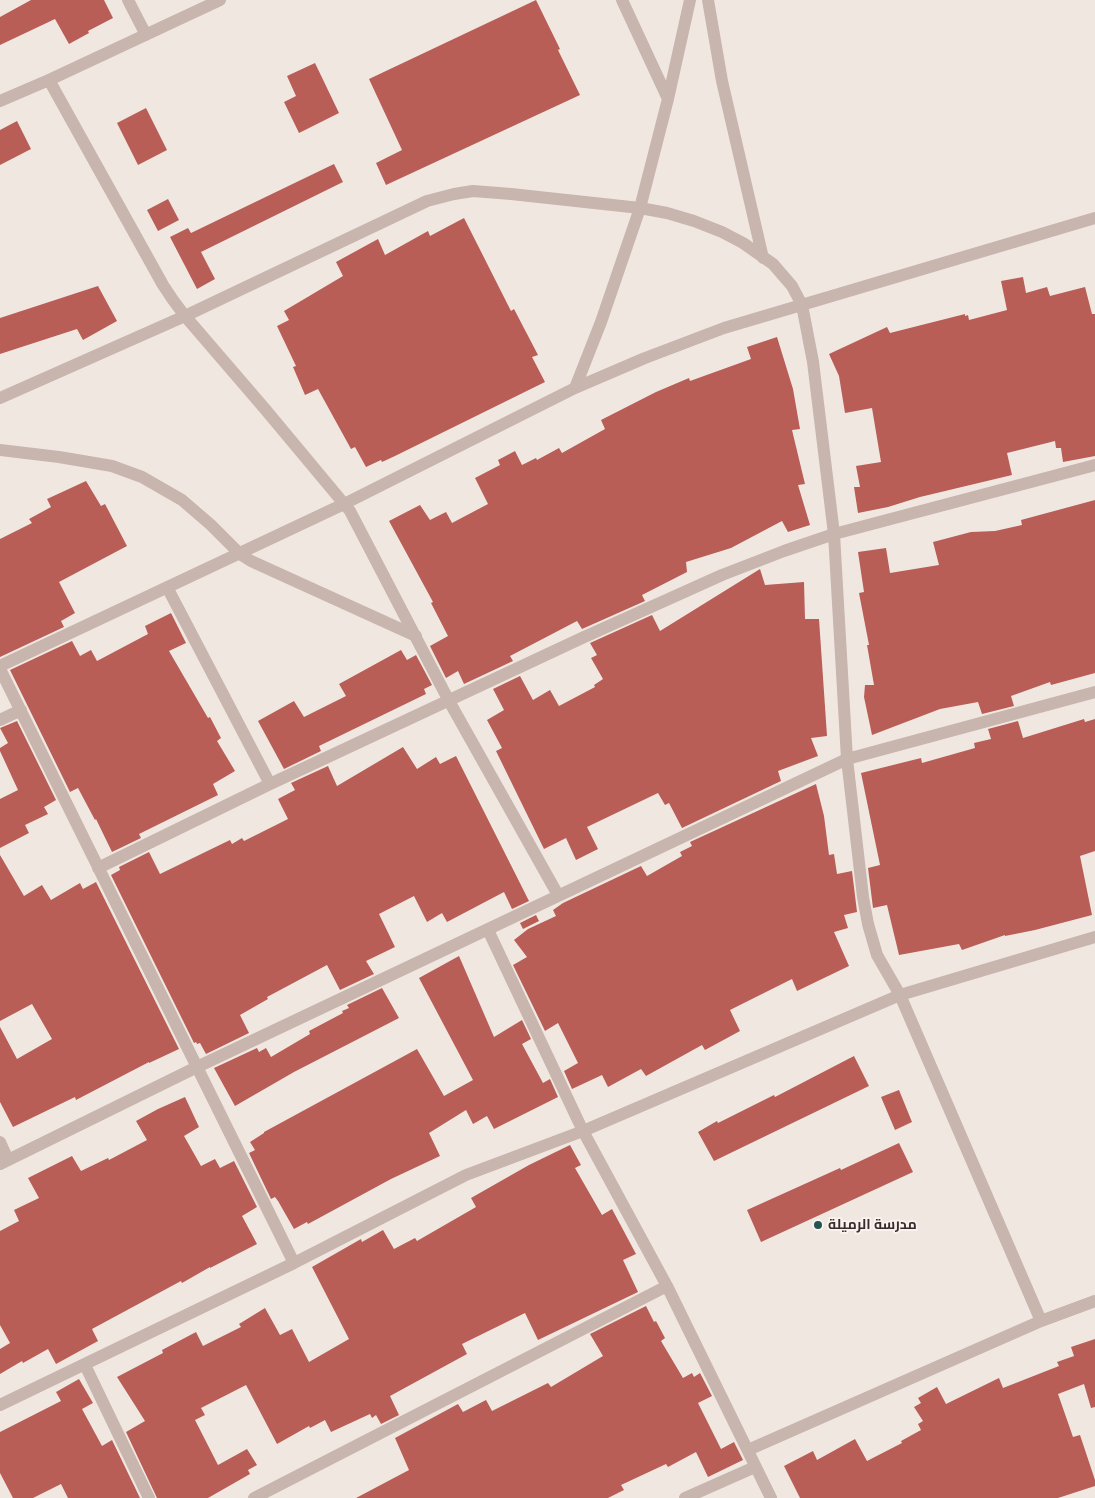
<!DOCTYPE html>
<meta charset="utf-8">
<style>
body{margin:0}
canvas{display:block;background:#f1e7e1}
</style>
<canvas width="1095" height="1498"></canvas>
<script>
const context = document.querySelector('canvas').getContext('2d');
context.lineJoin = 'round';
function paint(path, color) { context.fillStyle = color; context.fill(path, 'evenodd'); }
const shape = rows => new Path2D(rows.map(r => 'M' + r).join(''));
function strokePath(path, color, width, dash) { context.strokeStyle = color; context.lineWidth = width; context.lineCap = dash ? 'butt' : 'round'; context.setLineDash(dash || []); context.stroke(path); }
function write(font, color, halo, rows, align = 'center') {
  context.font = font + ' Raleway,Cairo,sans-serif'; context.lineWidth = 4; context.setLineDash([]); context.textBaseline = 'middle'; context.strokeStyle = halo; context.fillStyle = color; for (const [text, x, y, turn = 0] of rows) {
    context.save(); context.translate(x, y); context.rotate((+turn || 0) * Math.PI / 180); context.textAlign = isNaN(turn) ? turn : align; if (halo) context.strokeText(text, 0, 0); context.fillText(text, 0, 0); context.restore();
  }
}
const building = shape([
 [31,0,104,0,113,18,88,31,89,33,69,44,55,19,0,45,0,17],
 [536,0,560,49,558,50,580,95,386,185,376,163,402,150,369,79],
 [315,63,339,113,299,133,284,102,296,96,287,76],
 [146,108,167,150,138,165,117,123],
 [17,121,31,149,0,165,0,130],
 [334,164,343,182,201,252,215,279,197,289,170,237,188,228,191,233],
 [168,199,179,220,158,231,147,210],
 [464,218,511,311,514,309,538,355,532,357,545,382,395,456,382,462,381,460,366,467,355,447,351,449,318,389,305,395,293,367,296,366,277,326,289,320,284,311,343,276,336,262,378,239,385,255,428,231,430,236],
 [1023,277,1026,293,1047,287,1050,296,1085,287,1092,314,1095,314,1095,456,1063,462,1061,448,1056,448,1055,441,1007,453,1012,475,920,497,888,507,858,513,854,487,860,487,856,466,881,462,872,408,845,413,839,376,829,354,887,327,890,333,965,314,965,316,968,315,969,320,1007,310,1001,281],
 [98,286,117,321,83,340,77,329,0,354,0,318],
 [777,337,793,389,800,429,792,430,805,484,798,485,810,525,788,532,782,521,731,548,686,562,687,572,642,595,645,601,582,629,577,621,510,656,513,661,464,684,458,671,446,678,430,646,448,636,431,603,433,602,389,521,420,505,430,520,446,512,452,523,488,504,475,478,500,465,498,460,515,451,522,465,536,458,537,460,559,448,562,453,605,429,601,420,656,392,689,378,690,381,751,359,747,347],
 [86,481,101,506,105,504,127,546,59,582,75,613,61,621,64,627,0,657,0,539,32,523,29,519,51,507,47,499],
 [1095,500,1095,673,1051,685,1050,682,1011,696,1014,706,982,714,978,702,940,709,872,735,864,697,865,685,874,685,867,645,869,645,859,593,864,592,858,552,886,548,890,573,939,565,933,542,971,532,995,531,1022,525,1021,520],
 [760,569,765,585,804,582,805,619,819,619,827,736,811,738,818,756,778,771,781,781,682,828,669,803,665,805,658,793,587,827,598,849,576,860,566,838,544,849,496,751,502,748,487,720,504,710,493,689,520,676,533,700,550,690,559,706,595,687,594,685,603,679,591,658,597,655,590,643,652,615,660,631],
 [171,613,186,643,169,651,208,718,210,717,221,738,217,741,235,771,213,784,218,795,139,834,141,838,112,852,96,819,95,820,78,788,70,792,10,670,72,641,80,656,91,650,97,661,148,634,145,626],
 [401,650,407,660,416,655,432,685,424,689,426,694,319,746,321,751,284,769,258,721,294,701,304,717,346,696,339,684],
 [1084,719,1085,722,1095,719,1095,851,1080,856,1092,915,1035,930,1005,936,1005,935,962,950,959,944,899,955,887,905,873,908,868,868,880,865,861,773,921,758,922,763,975,748,974,743,991,739,988,729,1018,721,1023,738],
 [17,721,56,800,44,807,48,814,25,825,29,833,0,848,0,799,18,790,0,751,0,748,8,743,0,728],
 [403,747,417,769,436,757,440,764,456,756,529,901,512,909,504,892,447,922,442,913,427,922,414,896,379,914,395,947,366,961,374,974,340,990,327,965,267,997,268,999,240,1015,249,1033,206,1054,200,1043,197,1044,196,1042,194,1043,111,875,120,870,119,867,149,852,160,874,230,840,232,844,242,838,244,841,288,819,278,799,295,790,291,783,328,766,337,786],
 [816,784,824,816,829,855,834,854,837,874,852,871,857,912,844,915,848,928,834,932,849,966,797,991,792,979,730,1010,740,1031,705,1050,702,1045,646,1076,641,1069,608,1087,602,1075,572,1089,564,1071,578,1063,558,1023,545,1031,513,965,527,957,514,940,528,929,556,916,553,910,563,903,641,866,647,876,682,856,680,852,692,846,690,842],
 [0,855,24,896,42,885,51,900,80,883,83,889,96,882,179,1049,149,1063,149,1062,76,1100,75,1097,13,1127,0,1102,0,1027,17,1059,52,1039,32,1004,0,1021],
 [536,915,539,921,523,929,520,923],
 [459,956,494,1037,522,1020,531,1039,522,1044,543,1083,550,1079,558,1097,494,1129,487,1116,473,1124,466,1110,429,1133,440,1156,391,1179,308,1224,307,1222,294,1229,278,1201,275,1197,271,1199,249,1153,255,1150,250,1142,264,1133,264,1132,417,1049,444,1096,473,1080,419,978],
 [382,988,399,1018,294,1072,235,1106,214,1068,257,1048,259,1052,266,1048,271,1057,310,1034,309,1031,343,1013,342,1011,349,1008,347,1005],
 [854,1056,869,1086,714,1161,698,1132,717,1121,718,1123,774,1095,775,1097],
 [899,1090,912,1122,895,1130,881,1097],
 [185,1097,199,1127,184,1136,201,1166,215,1159,220,1168,234,1161,257,1207,242,1216,257,1244,210,1268,210,1267,182,1283,181,1281,92,1329,98,1341,56,1364,48,1349,23,1363,22,1361,0,1374,0,1349,10,1343,0,1325,0,1231,19,1221,14,1210,39,1198,28,1178,72,1156,81,1171,108,1158,109,1160,147,1140,136,1121,158,1109],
 [899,1143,913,1172,761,1242,747,1210,840,1168,841,1170],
 [570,1145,581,1165,575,1168,602,1215,612,1209,636,1254,623,1260,638,1292,538,1340,525,1313,462,1344,467,1354,390,1396,399,1415,381,1424,376,1415,372,1418,370,1414,331,1432,325,1420,310,1428,309,1426,277,1444,246,1385,201,1408,205,1415,195,1420,218,1465,247,1449,257,1465,248,1470,250,1474,208,1498,157,1498,126,1432,145,1421,117,1377,163,1353,162,1350,196,1332,203,1346,241,1327,239,1324,265,1308,280,1335,292,1329,309,1362,349,1339,312,1267,361,1239,362,1242,383,1230,394,1249,415,1238,417,1241,476,1207,471,1198,529,1165],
 [646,1306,654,1322,656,1321,665,1338,661,1341,683,1378,692,1373,694,1377,700,1373,712,1396,698,1403,721,1449,734,1442,743,1460,708,1477,696,1452,668,1467,666,1464,621,1485,624,1490,608,1498,356,1498,409,1470,395,1438,458,1404,463,1412,486,1400,492,1411,548,1383,551,1387,603,1356,590,1334],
 [1095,1339,1095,1407,1091,1408,1084,1384,1058,1394,1073,1437,1080,1435,1095,1480,1095,1486,1058,1498,800,1498,784,1466,813,1451,817,1460,855,1439,867,1461,902,1443,901,1441,921,1430,918,1424,923,1421,914,1407,921,1403,918,1398,937,1387,946,1404,999,1378,1003,1388,1059,1366,1057,1362,1074,1356,1071,1347],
 [79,1379,93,1403,82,1409,102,1446,112,1440,140,1498,68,1498,61,1484,33,1498,13,1498,0,1473,0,1432,61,1401,56,1392]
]);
const minor = shape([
 [128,0,146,35],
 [622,0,668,99],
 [708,0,722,81,763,258],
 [49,80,163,285,173,300,185,316,265,409,350,511,449,701,558,895],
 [0,101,49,80,220,0],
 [575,388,601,322,640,208,668,99,690,0],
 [0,398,185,316,427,201,454,194,473,191,511,194,640,208,667,213,694,221,722,232,743,243,773,264,792,286,802,305,813,362,834,534,847,759,863,897,868,924,877,955,900,995,1041,1321],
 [0,450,59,457,112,466,142,477,182,500,211,525,240,554,251,561,416,636],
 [167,587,270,784],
 [0,666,344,504,575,388,645,358,724,328,1095,218],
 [0,669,294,1263],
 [0,720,21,710],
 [98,868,270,784,582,638,722,575,784,551,834,534,1095,465],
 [488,930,583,1131,667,1286,771,1498],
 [0,1142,8,1160],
 [0,1164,197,1067,847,759,1095,692],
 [85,1365,149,1498],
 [0,1405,294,1263,466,1175,583,1131,900,995,1095,937],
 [748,1450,1041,1321,1095,1301],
 [254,1498,667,1286],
 [685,1498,755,1467]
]);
const markers = [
 [818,1225,5,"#255550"]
];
const poiNames = [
 ["مدرسة الرميلة",828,1225]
];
paint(building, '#b95d57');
strokePath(minor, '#c8b5ae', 12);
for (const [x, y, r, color] of markers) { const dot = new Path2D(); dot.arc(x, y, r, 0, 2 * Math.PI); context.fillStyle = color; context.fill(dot); strokePath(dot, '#f9f2ee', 2); }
write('bold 14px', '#382d2c', '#f9f2ee', poiNames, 'left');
</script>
